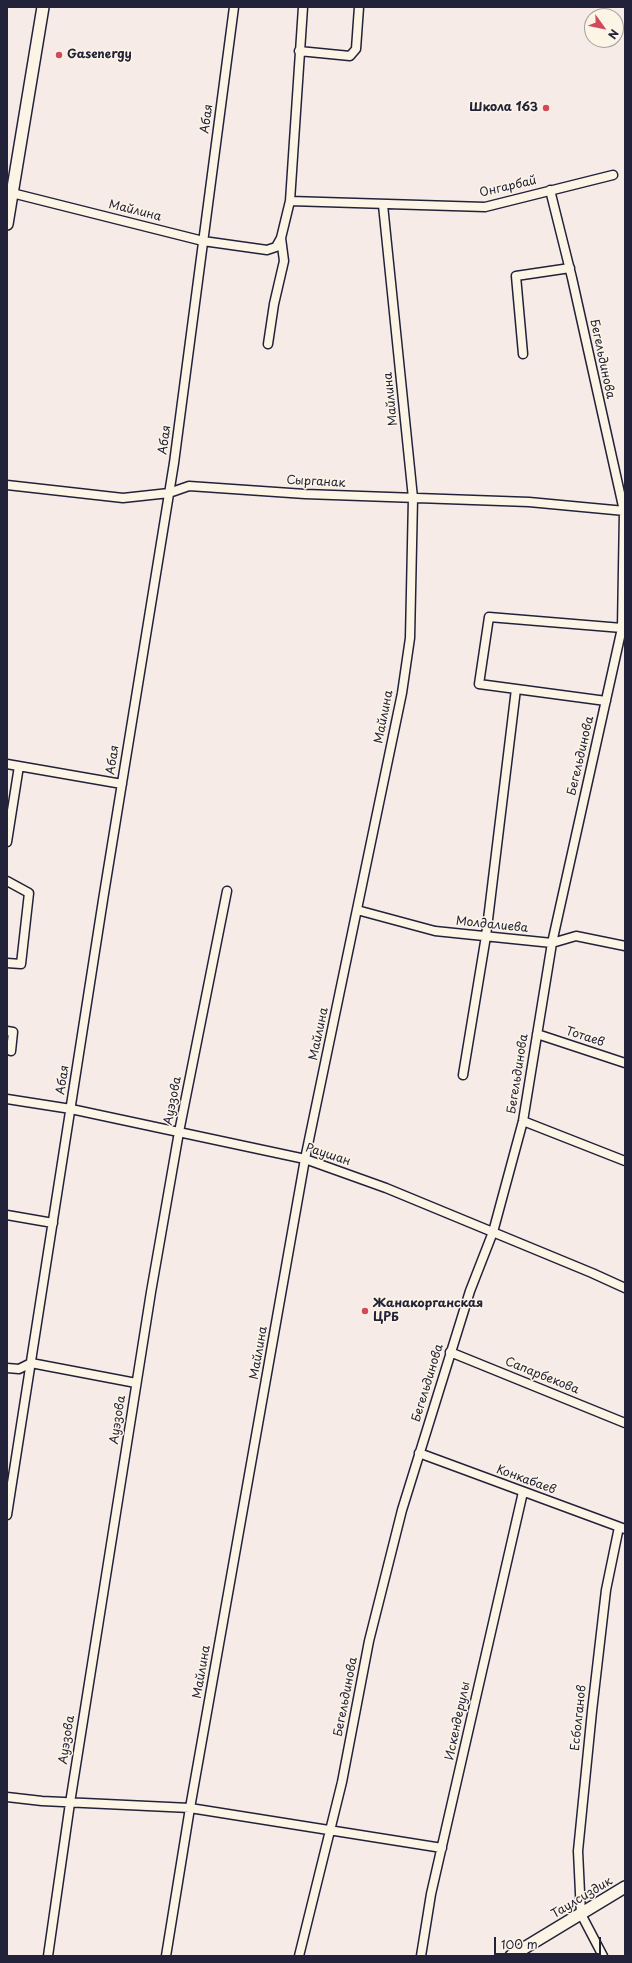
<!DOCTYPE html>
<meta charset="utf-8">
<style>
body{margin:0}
#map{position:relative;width:632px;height:1963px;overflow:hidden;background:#f7ebe7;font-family:"Playpen Sans",sans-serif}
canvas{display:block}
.frame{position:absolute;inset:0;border:8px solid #22223b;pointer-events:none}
.north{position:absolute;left:584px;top:8px;width:40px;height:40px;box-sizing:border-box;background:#fcf5e5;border:1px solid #a5a1a1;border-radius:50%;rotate:123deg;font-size:11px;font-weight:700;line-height:16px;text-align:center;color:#22223b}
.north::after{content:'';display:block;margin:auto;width:14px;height:18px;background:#d1495b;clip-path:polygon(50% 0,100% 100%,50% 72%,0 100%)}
.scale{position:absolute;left:494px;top:1937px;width:107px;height:18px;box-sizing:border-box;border:2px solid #22223b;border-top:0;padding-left:5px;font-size:12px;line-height:14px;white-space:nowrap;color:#22223b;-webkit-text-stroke:3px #fcf5e5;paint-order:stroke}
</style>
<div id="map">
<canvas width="632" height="1963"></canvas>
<div class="frame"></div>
<div class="north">N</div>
<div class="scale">100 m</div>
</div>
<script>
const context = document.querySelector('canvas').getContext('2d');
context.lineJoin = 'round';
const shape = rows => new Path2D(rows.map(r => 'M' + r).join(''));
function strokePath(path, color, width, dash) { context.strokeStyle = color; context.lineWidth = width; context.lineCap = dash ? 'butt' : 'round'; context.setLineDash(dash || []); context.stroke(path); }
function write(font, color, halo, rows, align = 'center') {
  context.font = font + ' "Playpen Sans",sans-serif'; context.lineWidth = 3; context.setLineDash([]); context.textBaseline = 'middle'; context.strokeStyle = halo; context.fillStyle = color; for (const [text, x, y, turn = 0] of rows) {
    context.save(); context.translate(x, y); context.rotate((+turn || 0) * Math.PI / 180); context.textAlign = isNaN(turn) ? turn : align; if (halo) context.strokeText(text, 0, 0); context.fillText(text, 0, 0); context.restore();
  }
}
const minor = shape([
 [299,51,350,56,356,49,359,7],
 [12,193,203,241,267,250,276,247,281,238,290,201,303,7],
 [290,201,485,207,613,175],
 [268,344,274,304,284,261,281,238],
 [523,354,516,276,570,268],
 [7,485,123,498,169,493,189,486,305,494,529,502,625,511],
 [606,701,479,684,489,617,622,628],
 [7,764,122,784],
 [7,842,19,766],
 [7,881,29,893,21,964,7,963],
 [357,910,435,931,552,943,576,936,625,946],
 [7,1031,13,1032,11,1051],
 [537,1034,625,1063],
 [463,1075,486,936,516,689],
 [7,1099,71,1109,305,1159,386,1188,592,1273,625,1288],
 [523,1121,625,1161],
 [7,1215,53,1223],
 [450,1352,625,1423],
 [7,1368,19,1369,31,1363,136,1383],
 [419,1453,625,1529],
 [7,1515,103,900,174,463,234,7],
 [7,1797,42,1801,190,1808,442,1848],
 [48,1956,70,1803,151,1292,179,1132,227,891],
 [166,1956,190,1808,305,1159,402,693,410,638,413,498,383,205],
 [299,1956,342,1782,369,1641,402,1510,470,1291,493,1232,523,1121,552,943,622,628,624,511,572,278,550,190],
 [421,1956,431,1894,523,1492],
 [603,1956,581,1914,578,1851,592,1711,606,1590,619,1527]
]);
const major = shape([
 [7,224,43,7],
 [511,1956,625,1887]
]);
const markers = [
 [59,55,4,"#d1495b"],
 [546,108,4,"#d1495b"],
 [365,1311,4,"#d1495b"]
];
const poiNames = [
 ["Gasenergy",67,55],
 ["Школа 163",538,108,"right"],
 ["Жанакорганская",373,1304],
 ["ЦРБ",373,1318]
];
const streetNames = [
 ["Абая",207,119,-82],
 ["Онгарбай",508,187,-13],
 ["Майлина",135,211,14],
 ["Бегельдинова",602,359,78],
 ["Майлина",391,399,-96],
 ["Абая",165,440,-82],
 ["Сырганак",316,482,3],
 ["Майлина",384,717,-79],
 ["Бегельдинова",581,756,-77],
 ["Абая",113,760,-81],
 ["Молдалиева",492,925,6],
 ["Майлина",319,1034,-78],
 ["Тотаев",585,1037,18],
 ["Бегельдинова",518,1074,-81],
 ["Абая",63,1080,-81],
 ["Ауэзова",173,1101,-79],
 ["Раушан",328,1155,18],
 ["Майлина",259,1353,-80],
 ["Сапарбекова",542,1376,22],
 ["Бегельдинова",428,1383,-73],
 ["Ауэзова",118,1420,-81],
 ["Конкабаев",526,1480,20],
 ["Майлина",202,1672,-80],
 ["Бегельдинова",346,1697,-79],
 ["Есболганов",579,1718,-84],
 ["Искендерулы",458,1721,-78],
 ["Ауэзова",67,1740,-81],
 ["Таулсиздик",582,1898,-31]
];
strokePath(minor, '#22223b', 11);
strokePath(major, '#22223b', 14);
strokePath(minor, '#fcf5e5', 8);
strokePath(major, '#fcf5e5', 11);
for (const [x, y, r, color] of markers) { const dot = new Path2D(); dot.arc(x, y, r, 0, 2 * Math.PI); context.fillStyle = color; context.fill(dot); strokePath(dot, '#fcf5e5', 1.5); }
write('bold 12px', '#22223b', '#fcf5e5', poiNames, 'left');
write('12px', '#22223b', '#fcf5e5', streetNames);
</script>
